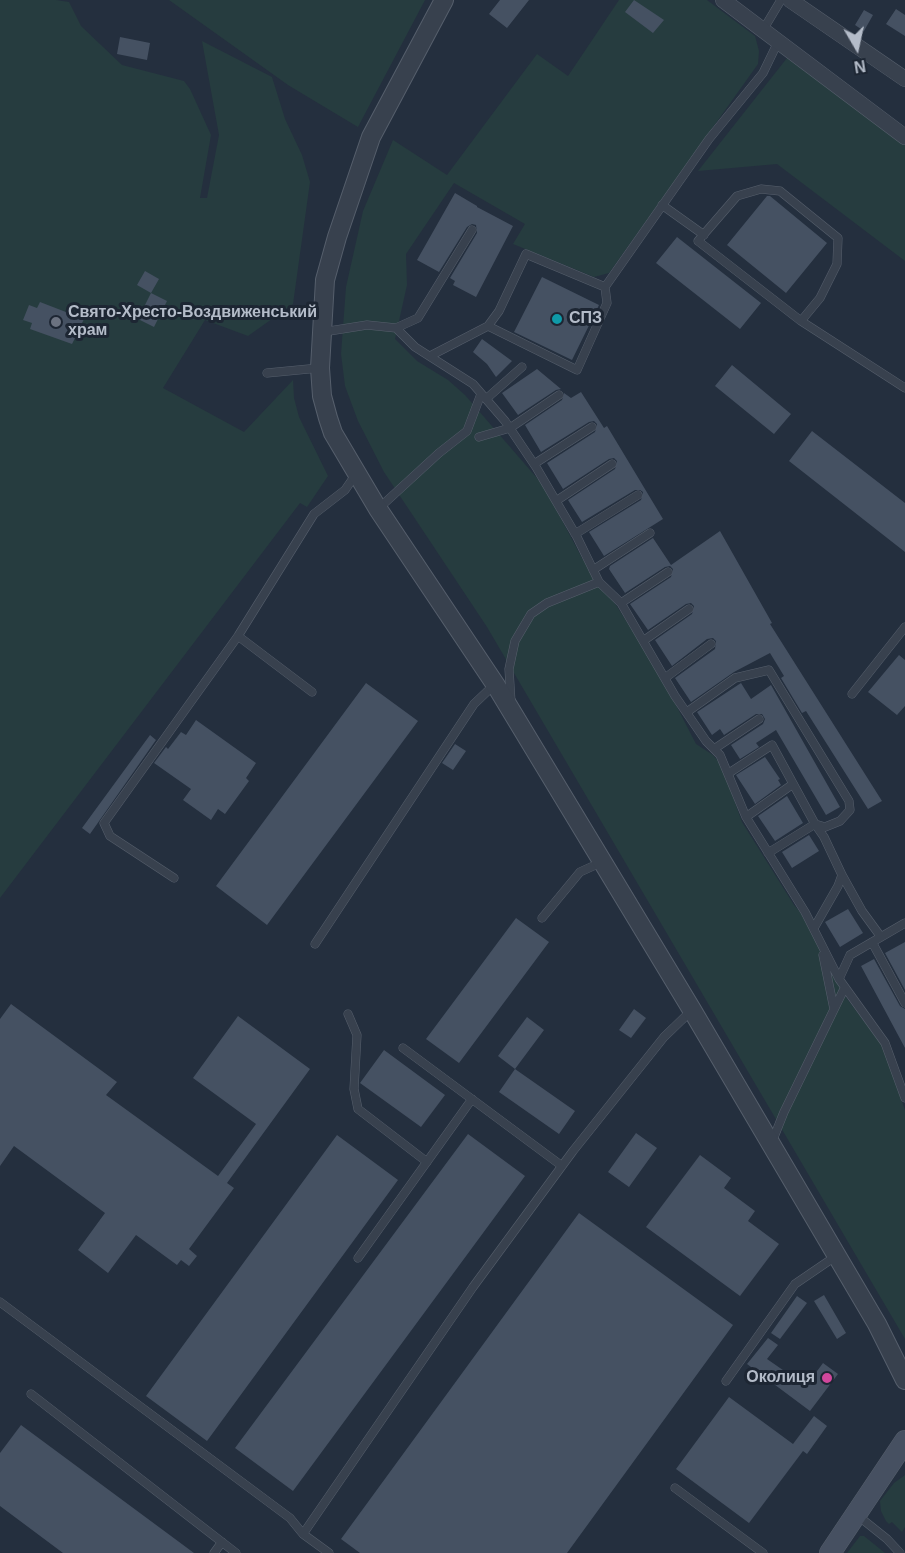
<!DOCTYPE html>
<meta charset="utf-8">
<style>
body{margin:0}
#map{position:relative;width:905px;height:1553px;overflow:hidden;background:#242f3e;font-family:Arial,sans-serif}
canvas{display:block}
.north{position:absolute;left:827px;top:18px;width:60px;height:60px;-webkit-text-stroke:4px #1d2633;paint-order:stroke;rotate:171deg;font-size:16px;font-weight:700;line-height:24px;text-align:center;color:#b4bcc9}
.north::after{content:'';display:block;margin:auto;width:21px;height:27px;background:#b4bcc9;clip-path:polygon(50% 0,100% 100%,50% 72%,0 100%)}
</style>
<div id="map">
<canvas width="905" height="1553"></canvas>
<div class="north">N</div>
</div>
<script>
const context = document.querySelector('canvas').getContext('2d');
context.lineJoin = 'round';
function paint(path, color) { context.fillStyle = color; context.fill(path, 'evenodd'); }
const shape = rows => new Path2D(rows.map(r => 'M' + r).join(''));
function strokePath(path, color, width, dash) { context.strokeStyle = color; context.lineWidth = width; context.lineCap = dash ? 'butt' : 'round'; context.setLineDash(dash || []); context.stroke(path); }
function write(font, color, halo, rows, align = 'center') {
  context.font = font + ' Arial,sans-serif'; context.lineWidth = 6; context.setLineDash([]); context.textBaseline = 'middle'; context.strokeStyle = halo; context.fillStyle = color; for (const [text, x, y, turn = 0] of rows) {
    context.save(); context.translate(x, y); context.rotate((+turn || 0) * Math.PI / 180); context.textAlign = isNaN(turn) ? turn : align; if (halo) context.strokeText(text, 0, 0); context.fillText(text, 0, 0); context.restore();
  }
}
const green = shape([
 [0,0,56,0,69,2,81,26,122,65,184,81,190,89,211,135,200,198,207,198,219,135,202,41,272,77,285,119,302,155,310,182,293,304,248,336,205,320,163,388,244,432,293,380,294,398,299,417,328,476,307,507,300,503,0,898],
 [169,0,425,0,358,127,288,85],
 [619,0,707,0,755,36,759,51,758,64,609,273,594,277,513,244,525,224,454,183,406,254,407,285,395,339,417,361,448,380,465,395,543,485,582,558,616,605,659,672,696,744,713,755,721,764,742,822,794,905,800,912,845,996,882,1045,905,1110,905,1339,487,627,384,472,358,421,345,386,341,354,346,287,363,211,393,140,447,175,537,54,568,76],
 [787,58,905,145,905,261,777,164,698,171],
 [905,1475,905,1527,902,1532,892,1522,889,1524,886,1521,881,1511,880,1501,894,1483],
 [860,1536,864,1536,885,1553,847,1553]
]);
const building = shape([
 [500,0,529,0,507,28,489,14],
 [634,0,664,20,653,33,625,12],
 [896,9,905,15,905,36,886,24],
 [864,10,873,15,864,31,855,25],
 [120,37,150,43,147,60,117,54],
 [455,193,477,206,477,207,513,226,476,297,453,285,455,281,450,278,477,233,476,225,472,224,467,227,439,272,417,260],
 [767,196,770,196,827,243,786,293,727,245],
 [677,237,761,303,740,329,656,263],
 [145,271,159,279,151,293,137,285],
 [542,277,599,305,572,360,514,332],
 [151,293,167,301,154,327,138,319],
 [40,302,84,319,81,325,86,327,81,341,75,338,72,344,30,329,32,323,23,320,29,305,37,308],
 [482,339,512,361,496,377,487,364,473,352],
 [732,365,791,414,774,434,715,386],
 [537,369,561,389,556,390,518,415,502,393],
 [581,392,604,428,607,426,663,519,604,556,589,532,641,500,643,492,640,490,635,490,582,522,568,500,615,469,617,461,614,458,609,459,563,489,547,463,595,432,597,424,594,421,589,422,541,452,525,425,562,400,564,393,571,398],
 [812,431,905,503,905,552,789,461],
 [720,531,772,623,770,624,882,801,868,809,806,711,802,713,781,678,784,676,770,653,734,672,691,702,675,678,715,649,716,641,713,638,707,639,672,666,655,640,692,614,694,606,691,603,686,604,648,630,630,604,671,577,673,569,670,566,665,567,625,593,609,569,610,566,653,538,671,565],
 [899,655,905,660,905,706,897,715,868,692],
 [366,683,418,721,267,925,216,886],
 [741,683,751,699,771,685,840,807,826,815,776,730,756,743,759,747,740,759,731,745,763,724,765,719,762,714,756,714,724,735,720,729,712,735,697,712],
 [196,720,256,763,246,778,249,781,225,814,218,809,211,820,183,800,191,789,154,763,166,747,168,749,181,732,186,735],
 [150,735,156,740,90,834,82,828],
 [455,744,466,751,453,770,442,763],
 [765,757,780,779,778,780,781,785,755,804,736,775],
 [787,796,803,823,775,841,758,816],
 [809,835,819,851,792,868,782,852],
 [848,909,863,933,840,947,825,922],
 [516,918,549,942,459,1063,426,1039],
 [905,942,905,990,885,953],
 [874,959,900,1006,905,1009,905,1048,861,966],
 [11,1004,117,1082,106,1095,218,1176,256,1124,193,1078,238,1016,310,1069,227,1183,234,1188,189,1249,197,1256,189,1266,181,1260,177,1265,136,1235,108,1273,78,1250,105,1213,14,1146,0,1166,0,1019],
 [634,1009,646,1018,631,1038,619,1030],
 [527,1017,544,1030,515,1069,498,1056],
 [384,1050,445,1095,421,1127,360,1083],
 [515,1069,575,1111,559,1134,499,1092],
 [636,1133,657,1148,629,1187,608,1172],
 [468,1134,525,1176,293,1491,235,1448],
 [337,1135,398,1180,207,1441,146,1396],
 [700,1155,731,1178,724,1188,755,1211,748,1221,779,1244,740,1296,646,1227],
 [579,1213,733,1325,567,1553,360,1553,341,1539],
 [824,1295,846,1333,837,1339,814,1301],
 [797,1296,807,1303,780,1339,771,1333],
 [768,1338,778,1345,767,1359,806,1386,823,1363,838,1374,810,1411,747,1364],
 [729,1397,793,1444,814,1416,827,1426,807,1454,803,1451,749,1523,676,1469],
 [21,1425,194,1553,63,1553,0,1506,0,1453]
]);
const service = shape([
 [763,30,781,0],
 [662,205,704,235],
 [801,321,820,298,837,264,838,238,780,191,761,189,737,196,698,241,801,321,905,388],
 [488,326,499,311,526,254,605,287],
 [396,328,418,318,472,230],
 [323,332,367,325,396,328,415,347,473,384,505,421,536,467,577,537,599,582,621,603,675,696,706,741,720,755,746,817,805,912,839,979],
 [430,356,488,326,577,370,607,303,605,287,709,139,763,73,778,42],
 [267,373,319,368],
 [486,399,522,367],
 [479,437,510,428,559,395],
 [534,464,592,427],
 [556,501,612,464],
 [378,509,439,453,467,431,481,394],
 [575,534,638,495],
 [593,570,650,533],
 [621,603,668,572],
 [238,636,312,692],
 [643,641,689,609],
 [665,678,711,644],
 [852,694,905,627],
 [511,702,509,669,515,641,531,614,547,603,599,582],
 [687,712,735,678,769,670,849,801,850,810,840,821,825,827,815,824],
 [714,749,759,719],
 [729,773,772,745,815,824,768,853],
 [746,817,793,784],
 [842,875,862,911,881,937],
 [174,878,110,836,104,823,238,636,314,514,345,490,356,474],
 [542,918,580,872,602,862],
 [905,923,850,955,839,979,885,1043,905,1098],
 [814,928,838,886,842,875,824,837,815,824],
 [872,942,905,1003],
 [315,944,474,704,494,685],
 [823,955,834,1009],
 [348,1014,357,1035,354,1089,358,1109,427,1162],
 [403,1048,562,1166],
 [772,1142,784,1112,844,989],
 [358,1258,472,1099],
 [0,1302,290,1518,303,1534,329,1553],
 [726,1381,795,1284,836,1256],
 [31,1394,236,1553],
 [675,1488,763,1553],
 [857,1515,887,1539,900,1553],
 [303,1534,473,1287,573,1151,664,1037,691,1011],
 [214,1553,222,1542]
]);
const minor = shape([
 [723,0,905,137],
 [790,0,905,79]
]);
const tertiary = shape([
 [444,0,371,137,337,237,325,280,320,368,322,396,328,418,333,433,378,509,495,684,692,1010,877,1324,905,1380]
]);
const secondary = shape([
 [830,1553,905,1441]
]);
const markers = [
 [557,319,6,"#0f9aa8"],
 [56,322,6,"#6b7280"],
 [827,1378,6,"#d1479c"]
];
const poiNames = [
 ["Свято-Хресто-Воздвиженський",68,313],
 ["храм",68,331],
 ["СПЗ",569,319],
 ["Околиця",815,1378,"right"]
];
paint(green, '#263c3f');
paint(building, '#455162');
strokePath(service, '#565f6c', 9);
strokePath(minor, '#565f6c', 16);
strokePath(tertiary, '#565f6c', 20);
strokePath(secondary, '#565f6c', 22);
strokePath(service, '#38414e', 8);
strokePath(minor, '#38414e', 15);
strokePath(tertiary, '#38414e', 18);
strokePath(secondary, '#465061', 21);
for (const [x, y, r, color] of markers) { const dot = new Path2D(); dot.arc(x, y, r, 0, 2 * Math.PI); context.fillStyle = color; context.fill(dot); strokePath(dot, '#1d2633', 2); }
write('bold 16px', '#b4bcc9', '#1d2633', poiNames, 'left');
</script>
